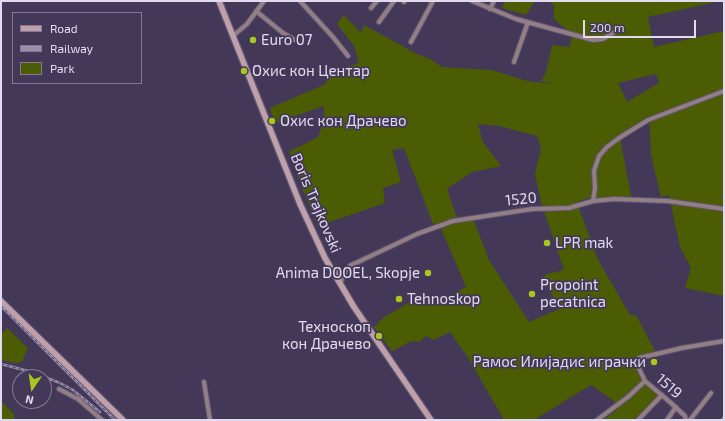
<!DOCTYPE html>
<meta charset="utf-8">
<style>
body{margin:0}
#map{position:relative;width:725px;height:421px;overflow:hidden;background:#443859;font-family:"Exo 2",sans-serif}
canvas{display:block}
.frame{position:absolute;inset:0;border:2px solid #e2dbf0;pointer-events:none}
.legend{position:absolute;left:12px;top:12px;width:130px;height:72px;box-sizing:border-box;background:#443859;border:1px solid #837995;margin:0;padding:5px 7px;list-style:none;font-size:12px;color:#e2dbf0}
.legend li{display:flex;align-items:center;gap:8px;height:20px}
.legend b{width:20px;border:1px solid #837995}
.north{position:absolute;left:12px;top:369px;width:40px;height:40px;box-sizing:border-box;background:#443859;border:1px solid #837995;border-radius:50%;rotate:193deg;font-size:11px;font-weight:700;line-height:16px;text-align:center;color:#e2dbf0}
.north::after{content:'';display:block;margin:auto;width:14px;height:18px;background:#a7c71e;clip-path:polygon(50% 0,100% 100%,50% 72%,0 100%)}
.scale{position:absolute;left:583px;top:20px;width:113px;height:18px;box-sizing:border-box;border:2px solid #e2dbf0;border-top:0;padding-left:5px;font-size:12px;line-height:14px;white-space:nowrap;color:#e2dbf0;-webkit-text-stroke:3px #443859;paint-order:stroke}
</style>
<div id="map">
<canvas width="725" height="421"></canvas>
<div class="frame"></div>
<ul class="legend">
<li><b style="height:5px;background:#c0a0a8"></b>Road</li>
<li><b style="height:5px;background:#988faa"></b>Railway</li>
<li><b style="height:11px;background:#4b5c03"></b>Park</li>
</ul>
<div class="north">N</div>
<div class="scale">200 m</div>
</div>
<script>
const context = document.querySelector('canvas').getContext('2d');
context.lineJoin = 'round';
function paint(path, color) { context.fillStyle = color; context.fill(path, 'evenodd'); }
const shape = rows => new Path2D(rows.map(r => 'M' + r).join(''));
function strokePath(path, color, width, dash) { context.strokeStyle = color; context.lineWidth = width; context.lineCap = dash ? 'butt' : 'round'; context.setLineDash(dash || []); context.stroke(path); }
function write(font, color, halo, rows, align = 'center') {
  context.font = font + ' "Exo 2",sans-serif'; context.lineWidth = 3.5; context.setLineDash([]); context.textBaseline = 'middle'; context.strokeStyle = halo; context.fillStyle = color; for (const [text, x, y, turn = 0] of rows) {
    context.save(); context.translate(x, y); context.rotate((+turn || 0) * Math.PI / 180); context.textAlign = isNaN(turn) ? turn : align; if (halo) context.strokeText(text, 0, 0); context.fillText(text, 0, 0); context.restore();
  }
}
const green = shape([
 [505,1,535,1,526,15,502,8],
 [548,1,720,1,648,17,654,47,724,31,724,296,685,288,691,268,680,247,669,195,661,197,650,151,651,151,649,116,623,132,621,143,631,196,625,201,596,201,591,197,577,202,597,258,630,315,636,315,656,353,634,358,636,367,658,395,634,420,603,420,616,411,614,401,591,385,534,420,504,420,469,359,450,332,433,340,426,336,419,342,412,341,392,351,374,327,383,318,425,293,431,306,466,287,440,226,433,224,404,148,392,150,401,182,383,188,385,203,318,226,302,188,289,151,303,145,318,137,324,120,324,106,275,123,270,108,326,84,328,72,359,63,354,46,337,24,344,15,361,33,364,25,417,54,430,59,442,67,492,70,527,81,553,84,541,81,546,73,552,45,570,47,572,34,554,19,554,5],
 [656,74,659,83,627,102,618,83],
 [478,124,499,126,537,136,541,148,535,174,541,202,564,270,547,274,542,278,556,301,559,309,529,322,489,260,473,218,458,221,447,189,472,172,501,166,483,142],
 [7,328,28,348,22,362,15,363,1,360,1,334],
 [1,401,14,414,14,420,1,420]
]);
const street = shape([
 [300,1,333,37,348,56],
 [403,1,404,2],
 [472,1,516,19,593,40,603,39,621,28],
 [371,8,377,1],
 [490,9,494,1],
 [256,11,283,33,295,40],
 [379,22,394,1],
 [234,35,247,24,264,1],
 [411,42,433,1],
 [514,62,528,22],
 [593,201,595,188,594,171,599,156,607,147,619,138,648,120,724,91],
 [332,269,340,273,346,270],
 [340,284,346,270,351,265,358,262,417,234,453,221,532,209,569,208,593,201,614,199,668,201,724,209],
 [645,381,637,364,637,360,639,358,682,348,724,341],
 [204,382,210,420],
 [59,389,78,399,102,420],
 [597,420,628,397,645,381,671,403,685,416,686,420],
 [638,420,662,395],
 [667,420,676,407],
 [690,420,711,393],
 [723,420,724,419]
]);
const secondary = shape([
 [219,1,300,204,325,258,354,307,431,420],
 [1,301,123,420]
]);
const rail = shape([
 [1,306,115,420],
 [1,364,32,372,60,383,73,390,100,412]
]);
const markers = [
 [253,40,4,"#a7c71e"],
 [244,71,4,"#a7c71e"],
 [272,121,4,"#a7c71e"],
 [547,243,4,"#a7c71e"],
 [428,273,4,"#a7c71e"],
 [532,294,4,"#a7c71e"],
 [399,299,4,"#a7c71e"],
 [379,336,4,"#a7c71e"],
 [654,362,4,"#a7c71e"]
];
const poiNames = [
 ["Euro 07",261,40],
 ["Охис кон Центар",252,71],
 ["Охис кон Драчево",280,121],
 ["LPR mak",555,243],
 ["Anima DOOEL, Skopje",420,273,"right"],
 ["Propoint",540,285],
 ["pecatnica",540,302],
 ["Tehnoskop",407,299],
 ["Техноскоп",371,327,"right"],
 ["кон Драчево",371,344,"right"],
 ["Рамос Илијадис играчки",646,362,"right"]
];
const streetNames = [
 ["1520",521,199,-6],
 ["Boris Trajkovski",316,203,67],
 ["1519",669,386,41]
];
paint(green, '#4b5c03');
strokePath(street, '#605574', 6);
strokePath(secondary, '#605574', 8);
strokePath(street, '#927e83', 4);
strokePath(secondary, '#c0a0a8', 5.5);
strokePath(rail, '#988faa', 2.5);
strokePath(rail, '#443859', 1, [3]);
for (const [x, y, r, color] of markers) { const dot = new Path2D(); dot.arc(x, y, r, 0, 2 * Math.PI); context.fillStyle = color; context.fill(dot); strokePath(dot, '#443859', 1.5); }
write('15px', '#e2dbf0', '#443859', poiNames, 'left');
write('15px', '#e2dbf0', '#443859', streetNames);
</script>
